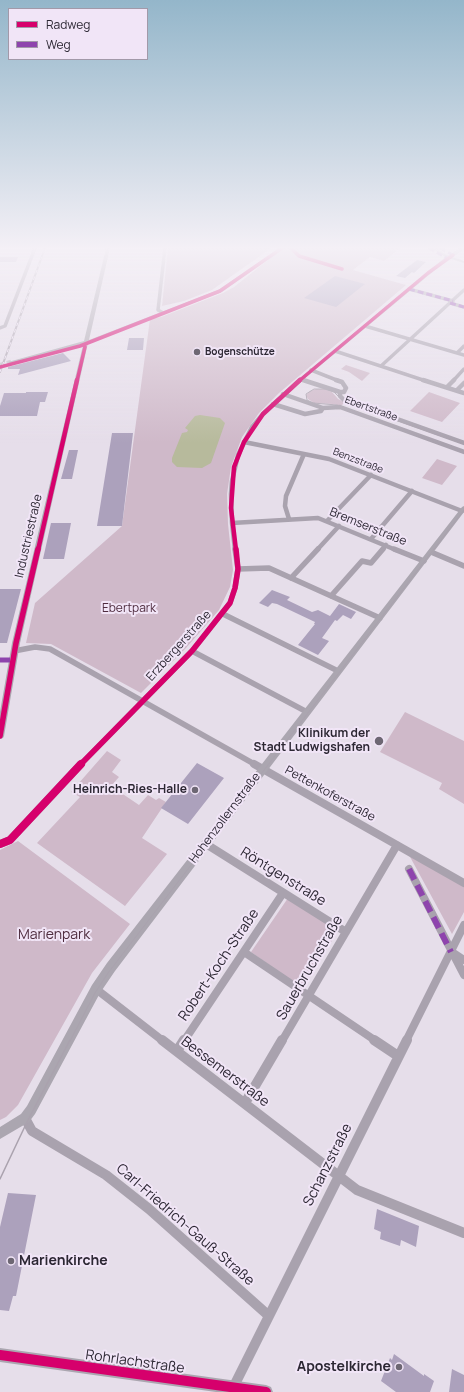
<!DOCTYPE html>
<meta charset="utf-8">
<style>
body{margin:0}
#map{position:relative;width:464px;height:1392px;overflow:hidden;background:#e6deea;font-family:Manrope,sans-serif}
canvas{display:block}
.legend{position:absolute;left:8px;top:8px;width:140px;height:52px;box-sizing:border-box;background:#f1e5f7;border:1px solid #a299a9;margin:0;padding:5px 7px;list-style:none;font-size:12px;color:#2c2733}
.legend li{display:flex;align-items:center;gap:8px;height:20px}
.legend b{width:20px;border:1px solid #a299a9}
</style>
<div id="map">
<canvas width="464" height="1392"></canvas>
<ul class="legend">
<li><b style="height:5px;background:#d6006c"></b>Radweg</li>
<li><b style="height:5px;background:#8e44ad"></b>Weg</li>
</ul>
</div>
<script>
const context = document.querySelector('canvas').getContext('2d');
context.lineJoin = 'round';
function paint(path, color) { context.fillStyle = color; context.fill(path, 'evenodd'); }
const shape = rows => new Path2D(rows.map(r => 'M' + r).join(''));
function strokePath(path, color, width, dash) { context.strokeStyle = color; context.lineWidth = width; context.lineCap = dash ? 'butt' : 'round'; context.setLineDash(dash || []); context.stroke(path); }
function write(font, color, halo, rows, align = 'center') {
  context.font = font + ' Manrope,sans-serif'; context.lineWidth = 4; context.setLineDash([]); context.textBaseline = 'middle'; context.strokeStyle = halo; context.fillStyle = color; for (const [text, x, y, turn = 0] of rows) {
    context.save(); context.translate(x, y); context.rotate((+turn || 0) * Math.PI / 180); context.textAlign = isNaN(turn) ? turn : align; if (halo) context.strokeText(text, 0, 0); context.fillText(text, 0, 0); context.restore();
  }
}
const green = shape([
 [168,248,265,248,270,249,212,290,184,301,162,306],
 [283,248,400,248,384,261,370,257,353,270,406,285,279,393,259,413,242,437,231,467,227,494,228,524,233,570,230,587,219,610,186,648,141,693,51,644,26,643,35,603,122,526,150,319,161,317,223,293,234,287],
 [346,365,370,373,362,381,349,372,341,369],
 [316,389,325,389,332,392,338,399,345,402,341,406,333,404,314,403,308,399,306,395,310,391],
 [429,392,460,403,442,422,410,411],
 [437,459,457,466,442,485,422,478],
 [405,712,464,741,464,804,439,789,442,783,380,752],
 [107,751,121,760,112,772,119,777,111,786,139,805,148,795,156,800,159,798,166,802,142,838,167,854,125,906,37,843,80,797,71,792],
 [18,841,130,924,92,973,18,1105,6,1117,0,1120,0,850],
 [409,855,464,886,464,912,452,934],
 [288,898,338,931,302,988,251,952]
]);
const water = shape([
 [200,415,220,418,225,423,211,463,202,468,177,467,172,462,172,458,182,433,187,432,188,430,185,428,195,416]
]);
const building = shape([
 [0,257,18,257,16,262,0,262],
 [417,260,426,262,414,273,412,272,405,278,396,276],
 [335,276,365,284,336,307,304,298],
 [129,338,144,338,143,350,127,350],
 [63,353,71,361,18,375,20,369,8,369,8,367],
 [26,392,48,392,45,402,40,402,37,416,0,416,0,406,4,393,26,393],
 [112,433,133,433,122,526,97,526],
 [69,450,78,450,72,479,61,479],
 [51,523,71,523,64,559,43,559],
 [0,589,21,589,7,643,0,643],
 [272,590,290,597,287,600,312,612,318,610,330,616,339,604,356,612,351,619,343,615,337,621,335,620,322,638,329,641,318,655,298,645,315,624,314,624,315,622,277,604,272,603,268,607,259,603],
 [197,763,224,778,188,824,161,808],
 [8,1193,36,1195,16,1296,13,1296,9,1311,0,1310,0,1227],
 [377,1209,419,1226,416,1247,401,1240,400,1246,380,1239,381,1232,374,1229],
 [394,1354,424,1376,424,1374,434,1381,430,1392,396,1392,381,1381,390,1358,392,1360],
 [452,1369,464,1375,464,1392,449,1392]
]);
const secondaryTunnel = shape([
 [0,365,11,362]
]);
const streetFar4 = shape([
 [451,256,463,248],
 [409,289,453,301],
 [450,303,464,307],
 [163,313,158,310,165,248],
 [365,326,464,355],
 [0,328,5,326,35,248],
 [335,351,426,381],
 [457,353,464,346],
 [381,366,464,290],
 [311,370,339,381],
 [301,379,306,381],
 [299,381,448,257],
 [453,381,464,369]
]);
const streetFar3 = shape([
 [303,380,340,392],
 [336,380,342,382,346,388,344,392,340,392,340,396,344,400,464,443],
 [423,380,464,393],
 [447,387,454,380],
 [457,390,464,383],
 [283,394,323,408],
 [273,404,305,414,321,411,323,408,340,407,464,452],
 [244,442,329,459,462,511],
 [289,519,285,506,286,496,304,454],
 [327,521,371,475],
 [232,523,318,518,396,550],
 [371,539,412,491],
 [235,550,232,523,231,494,232,481,238,455,252,427,263,414,300,380],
 [317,550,339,526],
 [382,550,386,545]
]);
const streetFar2 = shape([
 [394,549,424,561],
 [431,552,464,566],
 [238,569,269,568,380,618],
 [291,578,318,549],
 [331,596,362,561,371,563,383,549],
 [223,614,338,671],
 [14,651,35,647,50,649,256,765],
 [192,651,307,712],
 [80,765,192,651,230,603,235,588,238,569,235,549]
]);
const streetFar1 = shape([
 [254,764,464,883],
 [0,844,10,840,81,764],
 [206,844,346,932],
 [409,869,464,975],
 [244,952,376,1041],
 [452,952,464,960],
 [96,989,163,1041],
 [184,1041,283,893],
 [282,1041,397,845],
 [406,1041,464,925]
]);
const street = shape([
 [162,1040,357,1190,464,1233],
 [374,1040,398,1056],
 [177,1051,184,1040],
 [245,1103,282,1040],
 [25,1118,32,1131,106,1175,149,1209,269,1316],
 [231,1392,407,1040]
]);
const secondary = shape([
 [106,248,110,248,89,340,218,290,280,248,284,248,222,292,88,343,20,643,4,736,3,738,0,739,0,712,12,643,83,345,11,364,8,362,84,341,106,248],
 [432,248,436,248,447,255,464,261,464,263,445,257,432,248],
 [464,506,464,512,115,971,100,993,35,1114,29,1122,0,1139,0,1127,21,1114,27,1106,92,985,107,963,462,507,464,506],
 [0,1348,266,1385,271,1387,273,1392,216,1392,0,1362,0,1348]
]);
const tramFar1 = shape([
 [464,444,344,402,334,392,326,389,314,389,306,394,307,400,313,403,337,405,464,451],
 [70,1041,95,993,108,973,464,510]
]);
const tram = shape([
 [0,1179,27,1122,70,1040]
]);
const rail = shape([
 [0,372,45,248]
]);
const quietFar2 = shape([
 [429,248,447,258],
 [440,248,453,255],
 [409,289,453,301],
 [450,303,464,307]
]);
const quietFar1 = shape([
 [0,660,13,660]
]);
const quiet = shape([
 [409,869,451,952]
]);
const cyclewayFar4 = shape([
 [291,248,299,256,342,269],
 [0,367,80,346,220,291,282,248],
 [77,381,85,347],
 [299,381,428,273,453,255]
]);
const cyclewayFar3 = shape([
 [38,550,77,380],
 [236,550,231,508,234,467,244,442,263,414,300,380]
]);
const cyclewayFar2 = shape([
 [0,736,16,643,38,549],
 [80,765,192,651,230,603,235,588,238,569,236,549]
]);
const cyclewayFar1 = shape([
 [0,844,10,840,81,764]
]);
const cycleway = shape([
 [0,1355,266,1392]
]);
const markers = [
 [197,352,4,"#6d6773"],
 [379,741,5,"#6d6773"],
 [195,790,4,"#6d6773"],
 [11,1261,4,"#6d6773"],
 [399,1367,4,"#6d6773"]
];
const farPoinames = [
 ["Bogenschütze",205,352]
];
const farStreetnames = [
 ["Ebertstraße",371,409,20],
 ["Benzstraße",358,461,21]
];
const streetNames = [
 ["Bremserstraße",368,527,22],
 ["Industriestraße",29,536,-77],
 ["Erzbergerstraße",179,646,-48],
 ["Pettenkoferstraße",330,794,29],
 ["Hohenzollernstraße",225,818,-53]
];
const parkNames = [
 ["Ebertpark",129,609]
];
const poiNames = [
 ["Klinikum der",370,734],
 ["Stadt Ludwigshafen",370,748],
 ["Heinrich-Ries-Halle",187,790]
];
const nearStreetnames = [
 ["Röntgenstraße",283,877,32],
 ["Robert-Koch-Straße",219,965,-56],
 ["Sauerbruchstraße",310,968,-60],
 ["Bessemerstraße",225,1072,37],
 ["Schanzstraße",328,1165,-63],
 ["Carl-Friedrich-Gauß-Straße",185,1225,41],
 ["Rohrlachstraße",135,1362,8]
];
const nearParknames = [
 ["Marienpark",54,935]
];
const nearPoinames = [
 ["Marienkirche",19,1261],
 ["Apostelkirche",391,1367,"right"]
];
paint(green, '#cfb9c9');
paint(water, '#b7ba9c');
paint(building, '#aca1bc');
strokePath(secondaryTunnel, '#c1b9c5', 4.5, [4.5, 2.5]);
strokePath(streetFar4, '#a9a2ae', 3.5);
strokePath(streetFar3, '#a9a2ae', 4.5);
strokePath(streetFar2, '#a9a2ae', 5.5);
strokePath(streetFar1, '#a9a2ae', 8);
strokePath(street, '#a9a2ae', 10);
paint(secondary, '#aba6b0');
strokePath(tramFar1, '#aaa2ae', 1);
strokePath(tram, '#aaa2ae', 1.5);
strokePath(rail, '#aaa2ae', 2);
strokePath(rail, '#f1e5f7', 1, [3.5]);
strokePath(quietFar2, '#8e44ad', 3, [6, 3]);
strokePath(quietFar1, '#8e44ad', 5, [10, 5]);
strokePath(quiet, '#8e44ad', 6, [12, 6]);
strokePath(cyclewayFar4, '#d6006c', 3.5);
strokePath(cyclewayFar3, '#d6006c', 4.5);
strokePath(cyclewayFar2, '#d6006c', 5.5);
strokePath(cyclewayFar1, '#d6006c', 8);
strokePath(cycleway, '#d6006c', 10);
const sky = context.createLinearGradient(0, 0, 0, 443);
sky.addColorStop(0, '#94b6ca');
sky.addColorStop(0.56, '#f4f0f6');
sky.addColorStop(1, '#f4f0f600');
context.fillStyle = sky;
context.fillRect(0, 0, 464, 443);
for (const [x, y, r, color] of markers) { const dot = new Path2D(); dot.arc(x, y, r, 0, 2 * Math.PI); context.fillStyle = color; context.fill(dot); strokePath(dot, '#f1e5f7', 1.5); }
write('bold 10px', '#2c2733', '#f1e5f7', farPoinames, 'left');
write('10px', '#2c2733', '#f1e5f7', farStreetnames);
write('12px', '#2c2733', '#f1e5f7', streetNames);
write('12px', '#4f2c3f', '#f1e5f7', parkNames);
write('bold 12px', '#2c2733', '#f1e5f7', poiNames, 'right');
write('14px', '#2c2733', '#f1e5f7', nearStreetnames);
write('14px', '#4f2c3f', '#f1e5f7', nearParknames);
write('bold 14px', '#2c2733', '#f1e5f7', nearPoinames, 'left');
</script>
